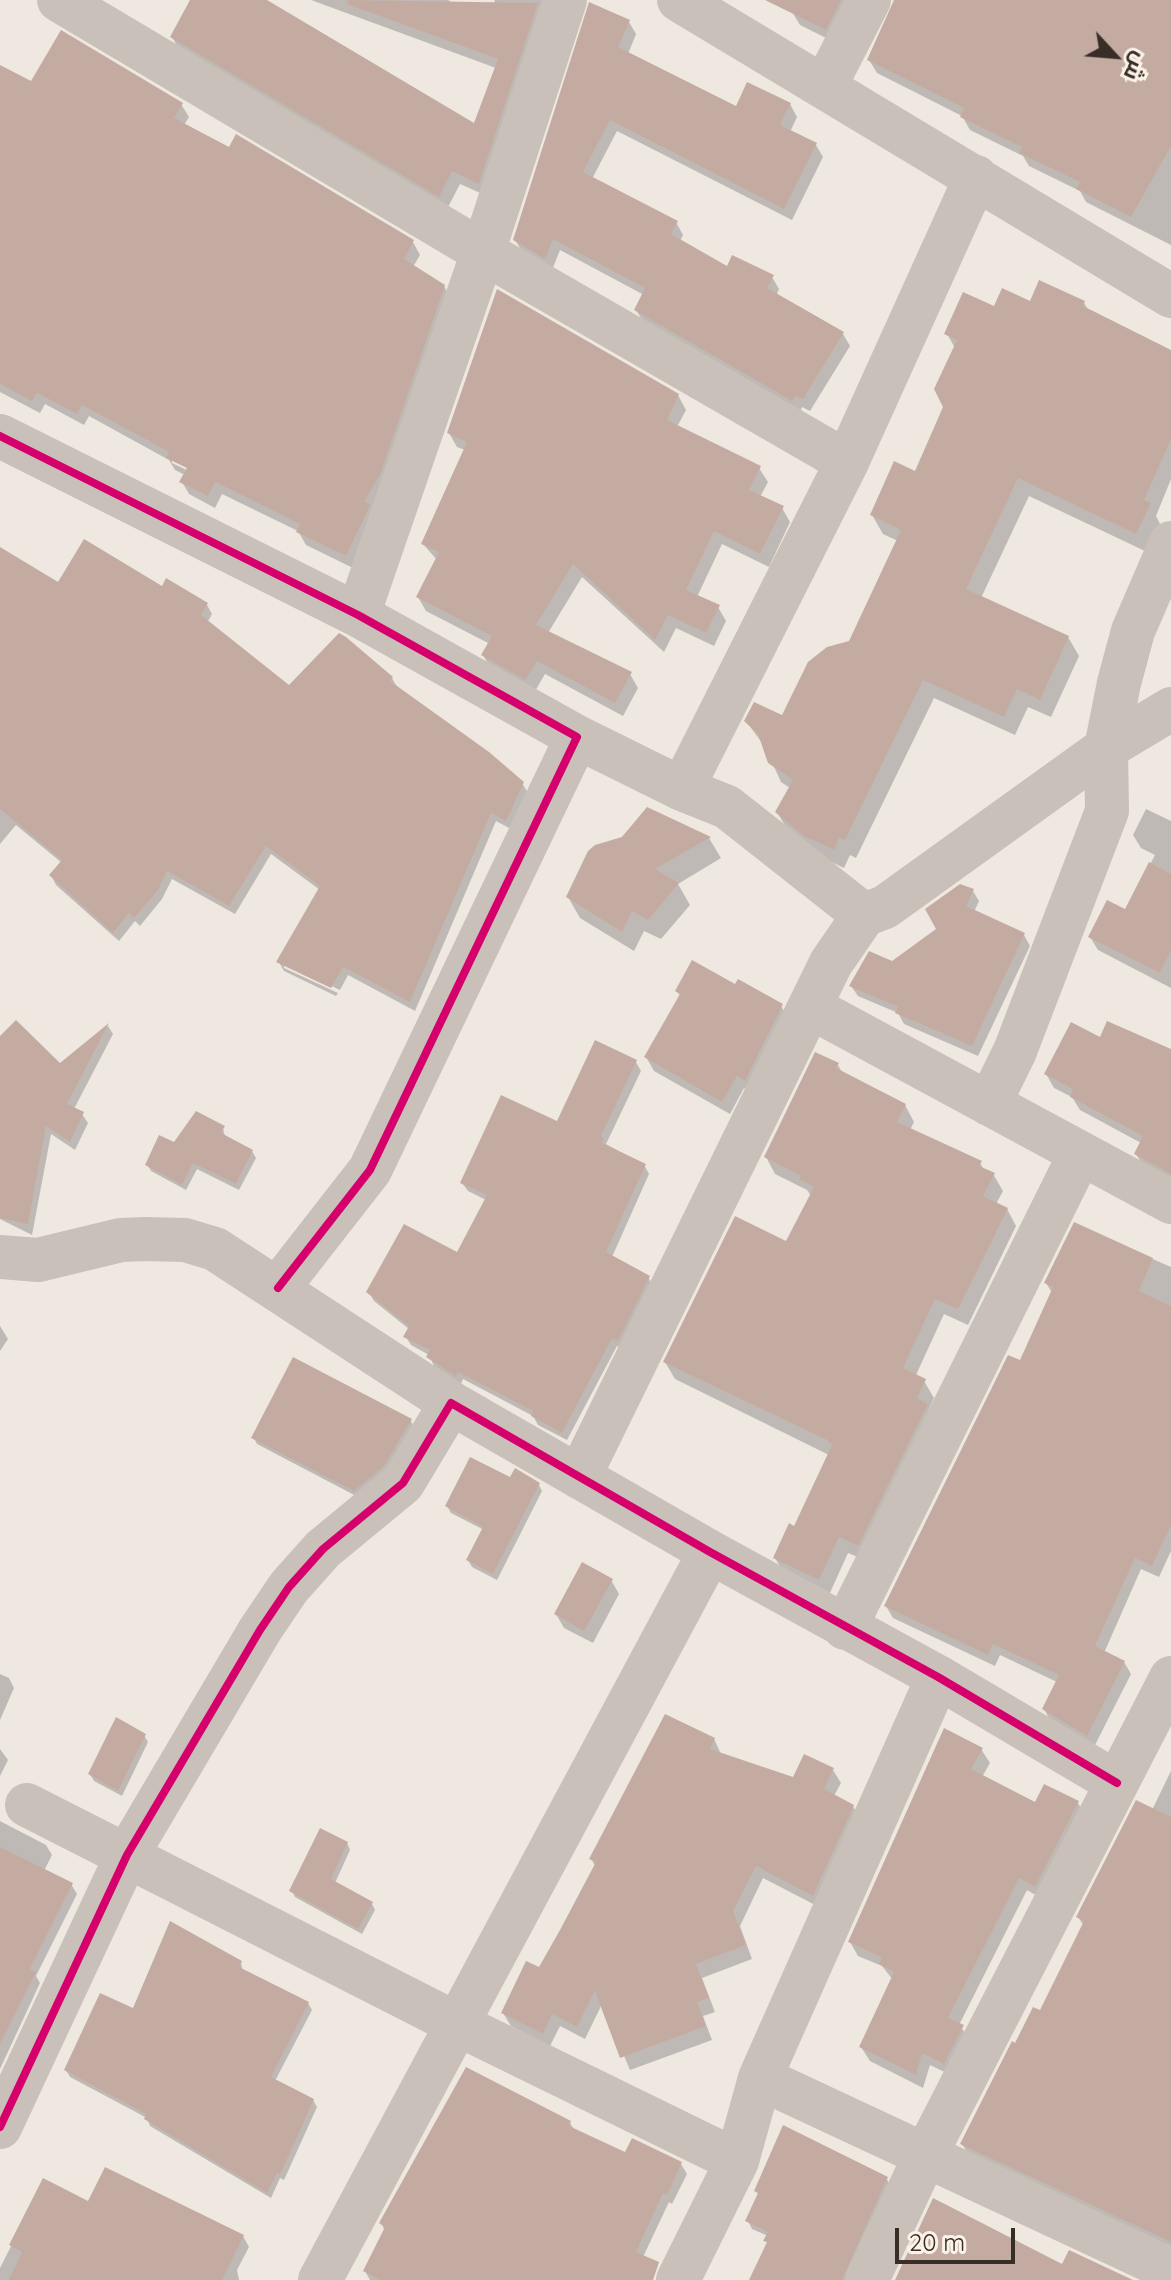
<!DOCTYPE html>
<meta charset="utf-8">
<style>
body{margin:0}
#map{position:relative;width:1171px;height:2280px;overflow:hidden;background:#eee8e1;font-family:Quicksand,Cairo,sans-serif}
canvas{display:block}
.north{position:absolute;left:1075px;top:16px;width:80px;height:80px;-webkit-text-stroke:6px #fbf2e8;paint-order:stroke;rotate:116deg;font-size:22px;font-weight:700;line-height:32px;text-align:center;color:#392d27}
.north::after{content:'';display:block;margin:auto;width:28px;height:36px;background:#392d27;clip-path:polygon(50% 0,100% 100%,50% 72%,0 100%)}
.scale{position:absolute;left:895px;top:2228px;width:120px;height:36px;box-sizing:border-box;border:4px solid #392d27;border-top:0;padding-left:10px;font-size:24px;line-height:28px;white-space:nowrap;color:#392d27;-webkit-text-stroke:6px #fbf2e8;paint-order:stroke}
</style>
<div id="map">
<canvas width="1171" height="2280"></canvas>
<div class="north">ش</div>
<div class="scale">20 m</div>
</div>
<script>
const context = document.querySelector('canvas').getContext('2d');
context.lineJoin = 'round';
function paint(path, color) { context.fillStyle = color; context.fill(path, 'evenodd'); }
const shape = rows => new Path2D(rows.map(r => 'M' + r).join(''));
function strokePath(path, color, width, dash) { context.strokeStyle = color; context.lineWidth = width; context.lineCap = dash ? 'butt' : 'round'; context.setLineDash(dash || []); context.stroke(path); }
const shadow = shape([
 [193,0,264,0,475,126,496,68,311,0,448,0,486,22,495,0,552,0,487,196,460,184,447,209,180,51,172,37],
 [798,0,858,0,834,42,800,25,792,12],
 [896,0,1171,0,1171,245,1086,202,1080,191,1029,166,1023,156,970,130,962,116,877,73,869,60],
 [629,22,636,34,628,54,737,108,790,104,797,117,790,132,816,145,823,157,792,220,617,131,592,179,676,222,683,235,680,241,728,269,772,277,779,289,777,294,843,334,850,346,810,411,802,407,800,413,644,323,636,310,644,295,560,250,552,270,523,253,515,240],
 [0,67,32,84,181,104,189,117,184,125,413,242,420,255,413,267,444,286,451,299,353,568,306,545,298,531,222,494,215,508,189,494,182,482,185,475,175,470,169,460,89,416,84,425,45,404,40,413,0,392],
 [172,459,197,471,195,474,172,463],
 [1031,303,1084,303,1089,311,1171,353,1171,479,1156,516,1160,524,1147,552,1029,496,981,598,1068,637,1079,656,1051,717,1028,707,1015,735,934,698,856,858,850,855,844,868,817,855,788,831,777,812,790,788,781,782,765,747,746,721,782,718,851,643,898,541,883,534,872,515,916,474,945,407,955,348,947,334,995,309],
 [678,395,686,410,677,427,759,468,768,482,760,497,782,508,790,522,769,567,722,544,697,597,718,607,726,621,714,646,676,628,664,652,582,577,548,633,630,674,638,688,623,716,545,674,534,693,491,669,483,655,490,644,426,611,418,597,437,560,423,544,465,450,457,447,449,433],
 [0,551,59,585,163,589,207,605,212,614,207,623,289,687,392,678,398,689,522,783,528,793,511,829,496,821,415,1011,348,975,340,990,284,963,284,968,338,993,336,996,284,971,279,962,320,890,271,854,235,914,172,879,162,899,140,926,135,921,119,941,56,885,51,875,62,863,16,825,0,844],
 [647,809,709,838,721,858,678,884,690,905,661,939,644,931,634,951,580,918,568,897],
 [1146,809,1171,821,1171,988,1098,950,1090,937,1126,911,1155,855,1141,848,1133,835],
 [973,891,979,901,974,912,1024,935,1030,946,978,1056,904,1024,898,1013,858,996,851,986,892,963,938,930],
 [736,987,781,1006,789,1019,753,1093,744,1088,730,1114,654,1071,646,1057,681,997,677,991],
 [108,1026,113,1034,74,1109,82,1114,88,1123,75,1150,51,1134,32,1235,0,1219,0,1039,60,1066],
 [1101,1039,1171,1051,1171,1182,1144,1167,1136,1154,1141,1143,1080,1110,1072,1097,1054,1088,1046,1074],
 [636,1062,641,1071,606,1144,644,1165,649,1174,612,1257,648,1277,653,1286,623,1349,617,1346,567,1440,538,1425,533,1416,463,1379,461,1384,434,1366,429,1355,411,1345,406,1337,409,1329,374,1301,369,1292,457,1255,486,1200,468,1191,462,1183,558,1124],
 [838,1065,843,1074,905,1105,914,1122,910,1130,980,1163,985,1171,993,1174,1003,1191,996,1204,1007,1209,1016,1226,968,1325,944,1314,916,1375,924,1381,934,1398,929,1409,936,1422,867,1561,848,1553,829,1595,785,1575,775,1558,795,1528,829,1455,675,1379,665,1362,787,1243,811,1196,807,1190,775,1174,766,1157],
 [223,1128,225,1137,252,1151,256,1158,239,1190,197,1169,186,1190,151,1171,147,1164,174,1145],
 [1075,1225,1171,1267,1171,1551,1159,1577,1141,1569,1104,1653,1124,1662,1131,1674,1094,1747,1051,1722,1044,1709,1057,1682,1000,1655,995,1666,893,1618,886,1606,1021,1363,1052,1293,1046,1283],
 [0,1326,8,1339,0,1351],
 [411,1421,414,1427,387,1473,358,1497,257,1444,254,1438],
 [511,1480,539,1485,542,1491,497,1580,472,1567,468,1560,484,1530,451,1513,447,1506],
 [611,1580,619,1594,593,1643,564,1628,556,1614],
 [0,1674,9,1678,14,1688,0,1720],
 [144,1735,148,1742,122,1796,94,1781,90,1774],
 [714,1739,721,1754,794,1779,833,1770,841,1783,834,1796,853,1806,860,1820,821,1908,763,1878,740,1926,752,1959,702,1978,715,2012,703,2016,712,2040,630,2070,602,2004,585,2039,560,2026,550,2046,511,2026,503,2013,540,1970,596,1867,591,1859],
 [0,1749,8,1760,0,1776],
 [981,1749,990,1763,982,1777,1036,1805,1078,1803,1086,1817,1044,1900,1027,1890,959,2025,971,2040,953,2076,930,2065,923,2088,870,2061,861,2047,893,1980,882,1966,858,1956,850,1942],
 [1171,1771,1171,2249,967,2152,962,2144,1016,2045,1041,2013,1084,1926,1078,1917,1152,1810],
 [0,1821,46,1845,52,1855,44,1871,71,1884,77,1894,36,1976,40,1983,0,2069],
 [347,1843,350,1850,335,1883,372,1904,375,1910,362,1934,295,1897,292,1891],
 [241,1963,243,1972,308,2003,312,2010,275,2081,313,2100,317,2107,284,2180,280,2178,271,2198,150,2126,147,2118,70,2077,66,2070,134,2010],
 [570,2123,575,2131,626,2154,681,2164,687,2174,672,2204,669,2202,643,2257,647,2280,370,2280,365,2271,385,2231,381,2223],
 [886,2178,891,2186,847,2280,751,2280,768,2245,768,2236,752,2229,748,2221,759,2196,756,2190],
 [44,2181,88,2204,243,2236,249,2247,237,2270,239,2280,0,2280,0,2268]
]);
const building = shape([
 [190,0,267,0,474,123,498,59,347,4,348,0,538,3,479,184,452,171,439,197,170,37],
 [765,0,841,0,826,30],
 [894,0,1171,0,1171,146,1131,217,1076,189,1080,182,1019,153,1022,147,960,117,964,108,867,60],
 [589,2,630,20,618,47,736,106,747,82,791,103,780,125,817,143,784,209,610,120,583,172,678,221,671,234,727,266,732,255,774,275,767,288,844,332,803,399,795,396,792,401,634,310,645,288,553,239,545,259,513,240],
 [61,30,183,103,174,118,229,147,236,134,414,240,404,259,445,285,380,475,364,502,370,504,368,510,346,556,296,532,300,524,215,482,208,496,179,482,187,468,166,458,169,452,82,405,77,414,37,393,32,401,0,384,0,65,31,81],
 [1039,280,1085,301,1083,306,1171,350,1171,439,1144,500,1151,503,1136,534,1018,478,966,589,1069,636,1040,700,1017,689,1004,717,923,680,845,840,839,838,834,850,804,836,775,812,793,780,768,763,758,734,744,721,754,702,782,715,808,662,827,647,849,641,901,530,870,515,894,461,915,471,943,407,934,389,957,340,944,334,963,292,994,306,1002,288,1030,301],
 [497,289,679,394,667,420,761,466,749,490,784,506,760,554,714,531,686,590,720,605,706,633,668,615,655,640,573,564,536,625,632,672,615,703,537,661,525,680,481,655,492,636,416,597,439,552,421,544,467,442,447,433],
 [84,539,162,586,166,578,208,603,201,615,289,685,339,633,346,637,393,677,390,681,489,752,524,782,506,821,491,813,410,1002,343,967,331,988,276,962,320,886,266,846,229,906,167,871,158,890,134,918,129,913,113,933,49,875,62,860,0,809,0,547,58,582],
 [647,807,711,837,655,869,679,883,648,920,632,911,622,932,566,897,588,851,595,845,622,837],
 [1149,862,1171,874,1171,950,1160,973,1088,937,1107,900,1125,909],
 [960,884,974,889,966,906,1025,933,972,1046,895,1013,898,1007,849,986,869,951,892,961,936,929,925,909],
 [692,960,735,984,738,979,783,1004,745,1081,737,1076,722,1102,644,1057,680,994,675,991],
 [16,1020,60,1063,109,1023,67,1104,84,1112,70,1142,46,1126,28,1224,0,1218,0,1036],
 [1107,1021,1171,1049,1171,1174,1134,1154,1143,1136,1070,1097,1073,1089,1044,1074,1071,1022,1100,1037],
 [595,1040,637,1060,601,1136,604,1138,602,1143,646,1164,606,1252,650,1276,618,1341,612,1338,562,1433,531,1416,533,1411,458,1372,456,1376,426,1357,430,1350,403,1337,409,1326,366,1292,404,1224,457,1252,487,1195,460,1183,501,1095,557,1121],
 [815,1052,839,1063,836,1068,906,1104,897,1122,982,1161,979,1166,995,1173,983,1196,1008,1208,958,1309,935,1299,903,1368,926,1379,917,1398,928,1404,858,1546,839,1537,819,1580,773,1558,789,1523,794,1526,832,1445,827,1440,663,1362,735,1216,786,1241,814,1187,799,1179,801,1176,764,1157],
 [196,1111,225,1126,221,1133,253,1150,236,1184,193,1163,182,1185,145,1165,159,1135,174,1142],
 [1074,1222,1153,1258,1139,1291,1171,1306,1171,1525,1152,1566,1135,1558,1095,1646,1125,1661,1087,1736,1042,1709,1059,1675,993,1644,988,1655,884,1606,1008,1355,1020,1360,1053,1287,1044,1283],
 [293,1357,412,1419,384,1466,354,1491,251,1438],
 [470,1457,510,1477,515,1468,540,1483,493,1574,466,1560,483,1527,445,1506],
 [582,1562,613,1579,584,1631,554,1614],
 [665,1714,715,1738,710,1749,793,1777,804,1754,834,1768,824,1789,854,1805,813,1896,756,1866,733,1911,746,1945,696,1964,709,1998,697,2002,706,2026,620,2058,595,1991,577,2027,552,2014,543,2034,501,2013,526,1961,539,1967,560,1930,596,1862,589,1859],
 [116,1717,146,1734,118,1791,88,1774],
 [944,1728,983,1748,971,1769,1035,1802,1044,1784,1079,1801,1035,1887,1019,1878,948,2018,964,2025,944,2064,922,2053,916,2075,859,2047,894,1972,879,1964,882,1957,848,1942],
 [1136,1800,1171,1817,1171,2242,960,2144,1012,2041,1015,2043,1033,2007,1040,2010,1084,1921,1076,1917],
 [320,1828,348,1842,331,1879,373,1902,358,1929,289,1891],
 [0,1847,73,1883,30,1969,36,1972,0,2044],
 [170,1921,242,1961,239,1967,309,2002,271,2077,314,2099,280,2175,277,2173,267,2193,144,2119,146,2114,64,2070,100,1993,133,2008],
 [466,2067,571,2121,569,2126,625,2152,632,2138,682,2162,667,2195,663,2193,636,2252,659,2262,653,2280,380,2280,363,2271,385,2227,379,2223],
 [783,2125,888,2177,842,2280,749,2280,767,2242,763,2241,768,2232,745,2221,758,2193,754,2191],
 [105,2167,244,2235,222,2280,9,2280,22,2252,9,2245,43,2178,88,2201],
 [933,2198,1062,2264,1069,2250,1133,2280,895,2280]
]);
const minor = shape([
 [59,0,483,252,847,462],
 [679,0,1171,296],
 [825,86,869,0],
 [0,436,358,615,577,737,370,1170,278,1288],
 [358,615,483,252,565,0],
 [577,737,682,789,847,462,976,177],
 [682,789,727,807,864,915],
 [812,1008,1171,1202],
 [989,1104,1015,1051,1107,811,1106,748,1119,683,1133,631,1171,543],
 [0,1257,38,1260,121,1240,145,1239,185,1240,215,1249,451,1403],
 [579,1477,831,963,864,915,885,907,1106,748,1171,709],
 [845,1628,1080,1154],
 [27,1805,457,2024,737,2161],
 [760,2078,1171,2270],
 [0,2127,127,1855,260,1630,289,1587,323,1549,403,1483,451,1403,710,1552,938,1677,1117,1783],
 [320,2280,710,1552],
 [678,2280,737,2161,760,2078,938,1677],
 [867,2280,925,2156,1171,1678]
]);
const cycleway = shape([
 [0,436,358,615,577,737,370,1170,278,1288],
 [0,2127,127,1855,260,1630,289,1587,323,1549,403,1483,451,1403,710,1552,938,1677,1117,1783]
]);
paint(shadow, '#0003');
paint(building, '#c4aba1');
strokePath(minor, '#c8c0b9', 44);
strokePath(cycleway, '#d6006c', 8);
</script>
